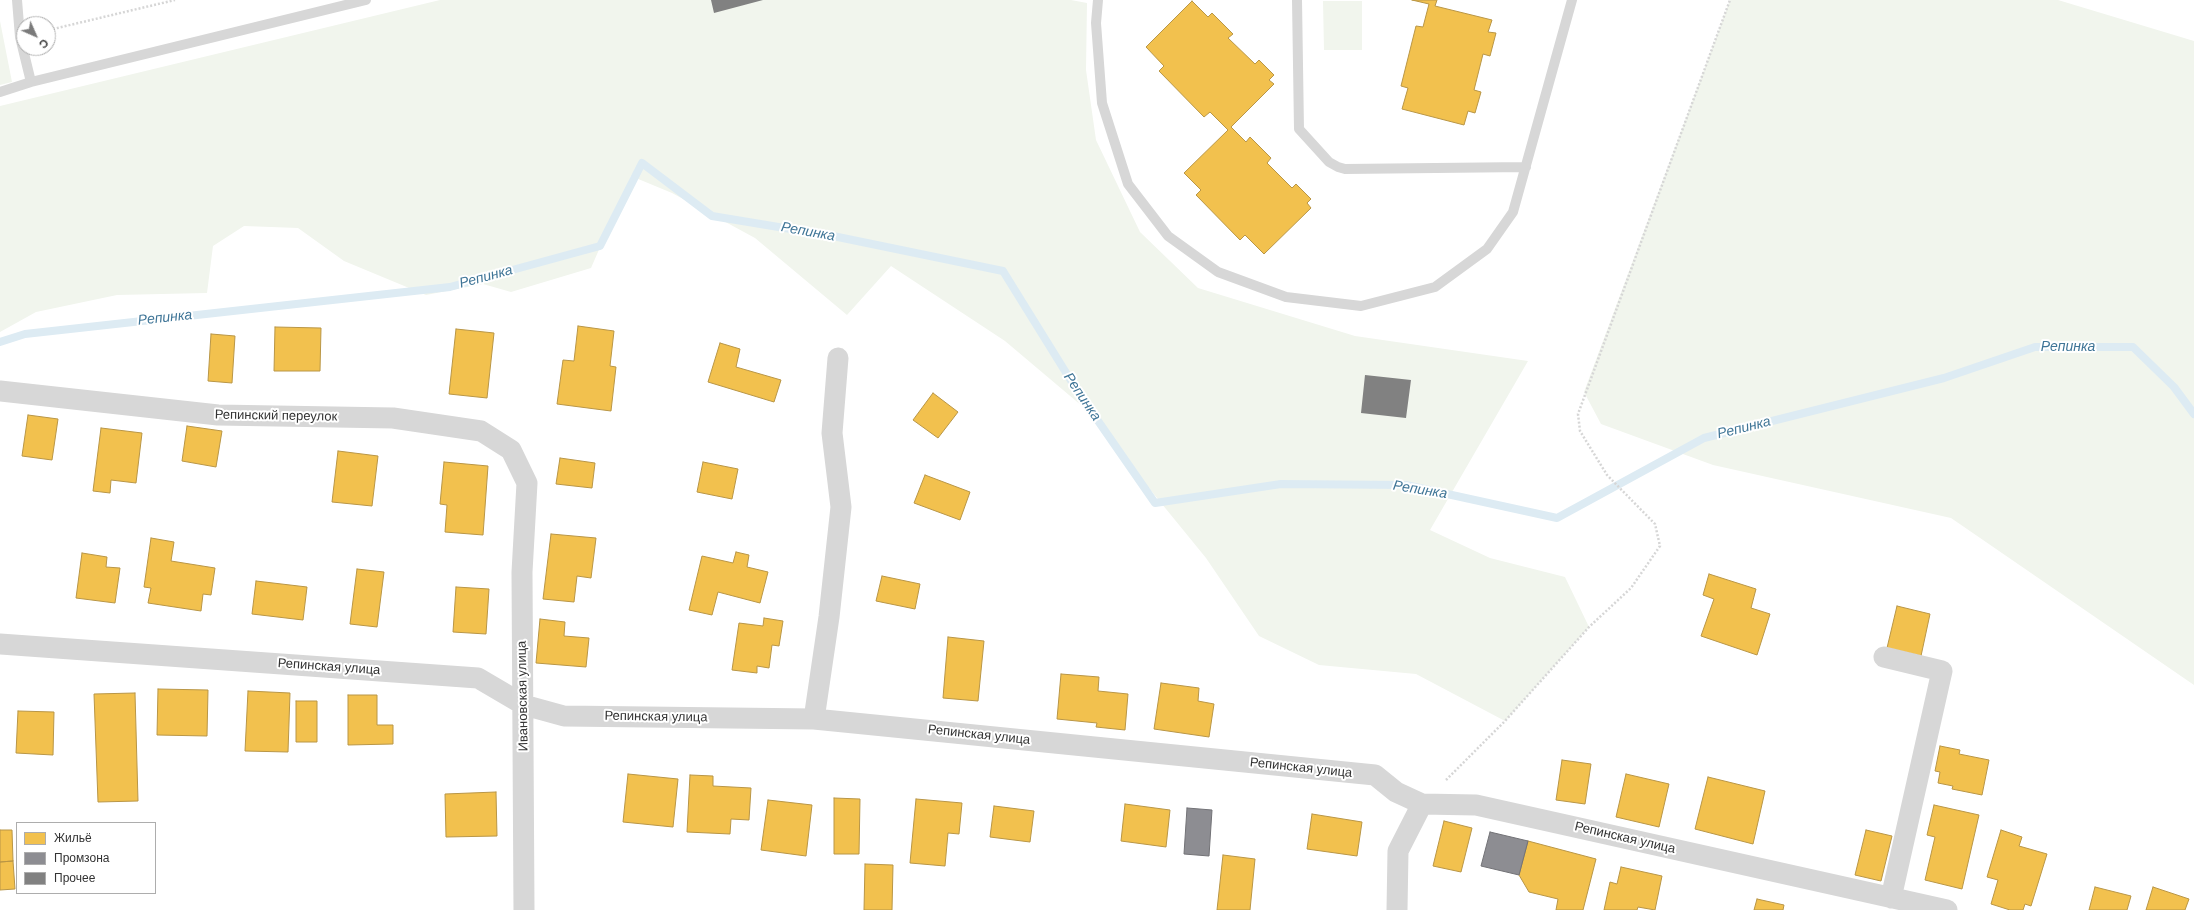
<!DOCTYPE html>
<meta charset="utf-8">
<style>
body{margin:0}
#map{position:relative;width:2194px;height:910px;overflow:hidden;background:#fff;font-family:Arial,sans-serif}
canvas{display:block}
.legend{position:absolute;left:16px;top:822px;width:140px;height:72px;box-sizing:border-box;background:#fff;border:1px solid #adadad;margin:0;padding:5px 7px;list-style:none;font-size:12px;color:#333}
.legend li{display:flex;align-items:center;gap:8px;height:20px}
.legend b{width:20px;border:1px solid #adadad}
.north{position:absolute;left:16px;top:16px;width:40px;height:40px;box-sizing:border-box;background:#fff;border:1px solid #adadad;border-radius:50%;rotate:135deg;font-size:11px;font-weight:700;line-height:16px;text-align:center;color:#333}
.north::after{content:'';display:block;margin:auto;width:14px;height:18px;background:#7a7a7a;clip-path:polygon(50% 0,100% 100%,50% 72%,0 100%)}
</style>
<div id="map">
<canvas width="2194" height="910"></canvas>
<ul class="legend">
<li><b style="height:11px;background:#f2c14e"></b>Жильё</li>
<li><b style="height:11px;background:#8d8d92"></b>Промзона</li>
<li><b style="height:11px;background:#818181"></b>Прочее</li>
</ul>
<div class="north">С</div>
</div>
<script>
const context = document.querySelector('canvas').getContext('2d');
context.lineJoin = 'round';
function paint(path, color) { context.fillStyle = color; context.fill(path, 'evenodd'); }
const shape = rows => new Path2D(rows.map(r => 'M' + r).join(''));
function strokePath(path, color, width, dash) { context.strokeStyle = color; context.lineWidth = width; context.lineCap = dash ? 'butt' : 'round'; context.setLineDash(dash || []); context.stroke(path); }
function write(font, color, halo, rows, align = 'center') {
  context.font = font + ' Arial,sans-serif'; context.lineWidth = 4; context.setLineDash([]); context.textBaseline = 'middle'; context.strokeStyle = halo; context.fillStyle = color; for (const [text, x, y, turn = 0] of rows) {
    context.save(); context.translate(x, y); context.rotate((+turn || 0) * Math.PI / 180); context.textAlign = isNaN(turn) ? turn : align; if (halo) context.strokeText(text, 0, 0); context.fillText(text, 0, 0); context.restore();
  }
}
const green = shape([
 [440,0,1071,0,1087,3,1086,70,1096,140,1140,232,1198,288,1355,336,1528,361,1430,530,1490,558,1565,577,1589,627,1505,721,1416,674,1319,665,1259,636,1206,558,1082,406,1005,341,891,266,847,315,755,238,672,193,631,176,591,268,511,292,483,284,426,295,344,261,298,228,244,226,213,246,207,293,117,295,36,312,0,332,0,106],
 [1730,0,2058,0,2194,41,2194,685,1951,518,1713,465,1601,424,1584,392],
 [1323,1,1362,1,1362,50,1324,50],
 [0,21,12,82,0,85]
]);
const homes = shape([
 [1412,0,1437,0,1435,6,1492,20,1488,32,1496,33,1490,56,1483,54,1474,90,1481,92,1475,113,1468,111,1464,125,1402,109,1408,88,1401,86,1416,26,1423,27,1429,4,1412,0],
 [1192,1,1208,17,1212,13,1233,34,1228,38,1255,64,1259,60,1274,75,1269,80,1274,84,1231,127,1246,142,1250,137,1271,158,1267,163,1292,188,1296,184,1311,199,1307,203,1311,208,1264,254,1245,235,1240,240,1196,195,1201,190,1184,173,1228,130,1210,112,1204,117,1159,71,1164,66,1146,47,1192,1],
 [578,326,614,331,610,366,616,367,611,411,557,404,563,360,574,361,578,326],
 [275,327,321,328,320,371,274,371,275,327],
 [456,329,494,333,487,398,449,394,456,329],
 [211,334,235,336,232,383,208,381,211,334],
 [720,343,740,349,736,367,781,380,774,402,708,382,720,343],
 [933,393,958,412,938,438,913,420,933,393],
 [28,415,58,419,52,460,22,456,28,415],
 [187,426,222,431,216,467,182,461,187,426],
 [101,428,142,433,136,483,111,480,110,493,93,491,101,428],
 [338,451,378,456,372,506,332,502,338,451],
 [560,458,595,463,592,488,556,484,560,458],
 [444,462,488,466,483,535,445,532,447,505,440,504,444,462],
 [703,462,738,469,732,499,697,492,703,462],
 [925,475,970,492,960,520,914,503,925,475],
 [551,534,596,538,591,578,577,576,574,602,543,599,551,534],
 [151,538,174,542,171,561,215,568,211,595,203,594,201,611,148,603,151,588,144,587,151,538],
 [736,552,749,555,747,567,768,572,760,603,718,592,712,615,689,610,702,556,733,563,736,552],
 [82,553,107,557,106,567,120,568,115,603,76,598,82,553],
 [357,569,384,572,377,627,350,624,357,569],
 [1709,574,1756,589,1751,608,1770,614,1757,655,1701,636,1714,599,1703,595,1709,574],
 [882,576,920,584,915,609,876,601,882,576],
 [256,581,307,587,303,620,252,614,256,581],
 [456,587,489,589,486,634,453,632,456,587],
 [1897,606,1930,614,1921,656,1887,648,1897,606],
 [764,618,783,621,779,646,772,645,769,668,757,666,757,673,732,670,739,623,763,626,764,618],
 [540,619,565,622,564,636,589,638,586,667,536,663,540,619],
 [948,637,984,641,978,701,943,698,948,637],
 [1061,674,1099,677,1098,691,1128,694,1125,730,1096,727,1097,723,1057,719,1061,674],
 [1161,683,1199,688,1198,701,1214,704,1209,737,1154,729,1161,683],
 [158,689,208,690,207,736,157,735,158,689],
 [248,691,290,693,288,752,245,751,248,691],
 [135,693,138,801,98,802,94,694,135,693],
 [348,695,377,695,377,725,393,725,393,744,348,745,348,695],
 [296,701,317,701,317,742,296,742,296,701],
 [18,711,54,712,53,755,16,753,18,711],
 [1940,746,1960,750,1959,754,1989,760,1982,795,1952,789,1953,786,1938,783,1940,772,1935,771,1940,746],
 [1562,760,1591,764,1585,804,1556,800,1562,760],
 [628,774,678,779,673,827,623,822,628,774],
 [1626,774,1669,784,1659,827,1616,817,1626,774],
 [690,775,713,776,713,786,751,788,749,820,731,819,730,834,687,832,690,775],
 [1708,777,1765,791,1753,844,1695,829,1708,777],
 [496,792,497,836,446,837,445,794,496,792],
 [834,798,860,799,859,854,834,854,834,798],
 [916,799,962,803,959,834,948,833,945,866,910,863,916,799],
 [768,800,812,805,806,856,761,850,768,800],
 [1125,804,1170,810,1166,847,1121,841,1125,804],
 [1934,805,1979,815,1962,889,1925,880,1935,837,1927,835,1934,805],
 [994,806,1034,811,1030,842,990,837,994,806],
 [1312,814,1362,822,1357,856,1307,849,1312,814],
 [1444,821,1472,828,1461,872,1433,866,1444,821],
 [0,830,12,830,13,861,0,862,0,830],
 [1866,830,1892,836,1881,881,1855,875,1866,830],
 [2001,830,2022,837,2019,846,2047,854,2031,906,2025,904,2023,910,2010,910,1991,904,1998,880,1987,877,2001,830],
 [1528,841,1596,859,1583,910,1556,910,1558,899,1529,892,1519,875,1528,841],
 [1223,855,1255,859,1250,910,1217,910,1223,855],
 [13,861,15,889,0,890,0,862,13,861],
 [865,864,893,865,892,910,864,910,865,864],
 [1621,867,1662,876,1655,910,1638,907,1637,910,1604,910,1610,882,1617,884,1621,867],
 [2095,887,2131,896,2127,910,2089,910,2095,887],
 [2153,887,2189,899,2185,910,2146,910,2153,887],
 [1757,899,1784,905,1783,910,1754,910,1757,899]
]);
const industry = shape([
 [1187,808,1212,810,1209,856,1184,854,1187,808],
 [1490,832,1528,841,1519,875,1481,866,1490,832]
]);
const stream = shape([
 [0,342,25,334,450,287,600,246,642,163,712,216,833,236,1003,271,1078,392,1155,503,1281,484,1406,485,1557,518,1704,438,1944,378,2035,347,2133,347,2174,387,2194,414]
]);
const building = shape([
 [711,0,763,0,714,13],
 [1365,375,1411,380,1406,418,1361,413]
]);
const path = shape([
 [49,30,175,0],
 [1446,780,1505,721,1589,627,1631,588,1660,546,1655,524,1607,475,1580,431,1578,414,1730,0]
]);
const lane = shape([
 [17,0,20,37,31,82],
 [1098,0,1096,23,1102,103,1128,184,1168,236,1218,272,1286,297,1361,306,1435,287,1487,249,1513,212,1572,0],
 [1297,0,1299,129,1329,162,1338,167,1345,169,1526,167],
 [0,92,31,82,366,0]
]);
const street = shape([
 [0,391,218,415,393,418,481,431,511,450,527,483,522,572,524,910],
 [0,644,478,678,524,705,564,716,814,719,1375,775,1396,792,1422,804,1476,805,1947,910],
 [1884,657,1942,671,1891,898],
 [814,719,829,617,841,507,832,433,838,358],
 [1397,910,1398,851,1422,804]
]);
const streetNames = [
 ["Репинский переулок",276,416,1],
 ["Репинская улица",329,667,4],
 ["Ивановская улица",523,696,-91],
 ["Репинская улица",656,717,1],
 ["Репинская улица",979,735,6],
 ["Репинская улица",1301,768,6],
 ["Репинская улица",1625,838,13]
];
const waterNames = [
 ["Репинка",808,232,10],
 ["Репинка",486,277,-15],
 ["Репинка",165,318,-6],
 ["Репинка",2068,347],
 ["Репинка",1082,397,56],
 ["Репинка",1744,428,-14],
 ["Репинка",1420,490,9]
];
paint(green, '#f1f5ed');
paint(homes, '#f2c14e');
strokePath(homes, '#b99646', 1);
paint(industry, '#8d8d92');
strokePath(industry, '#727276', 1);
strokePath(stream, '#ddebf3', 8);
paint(building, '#818181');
strokePath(path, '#d6d6d6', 2.5, [2, 2]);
strokePath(lane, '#d7d7d7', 10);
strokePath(street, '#d7d7d7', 21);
write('13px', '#333', '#fff', streetNames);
write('italic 14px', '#3f7597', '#fff', waterNames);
</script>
